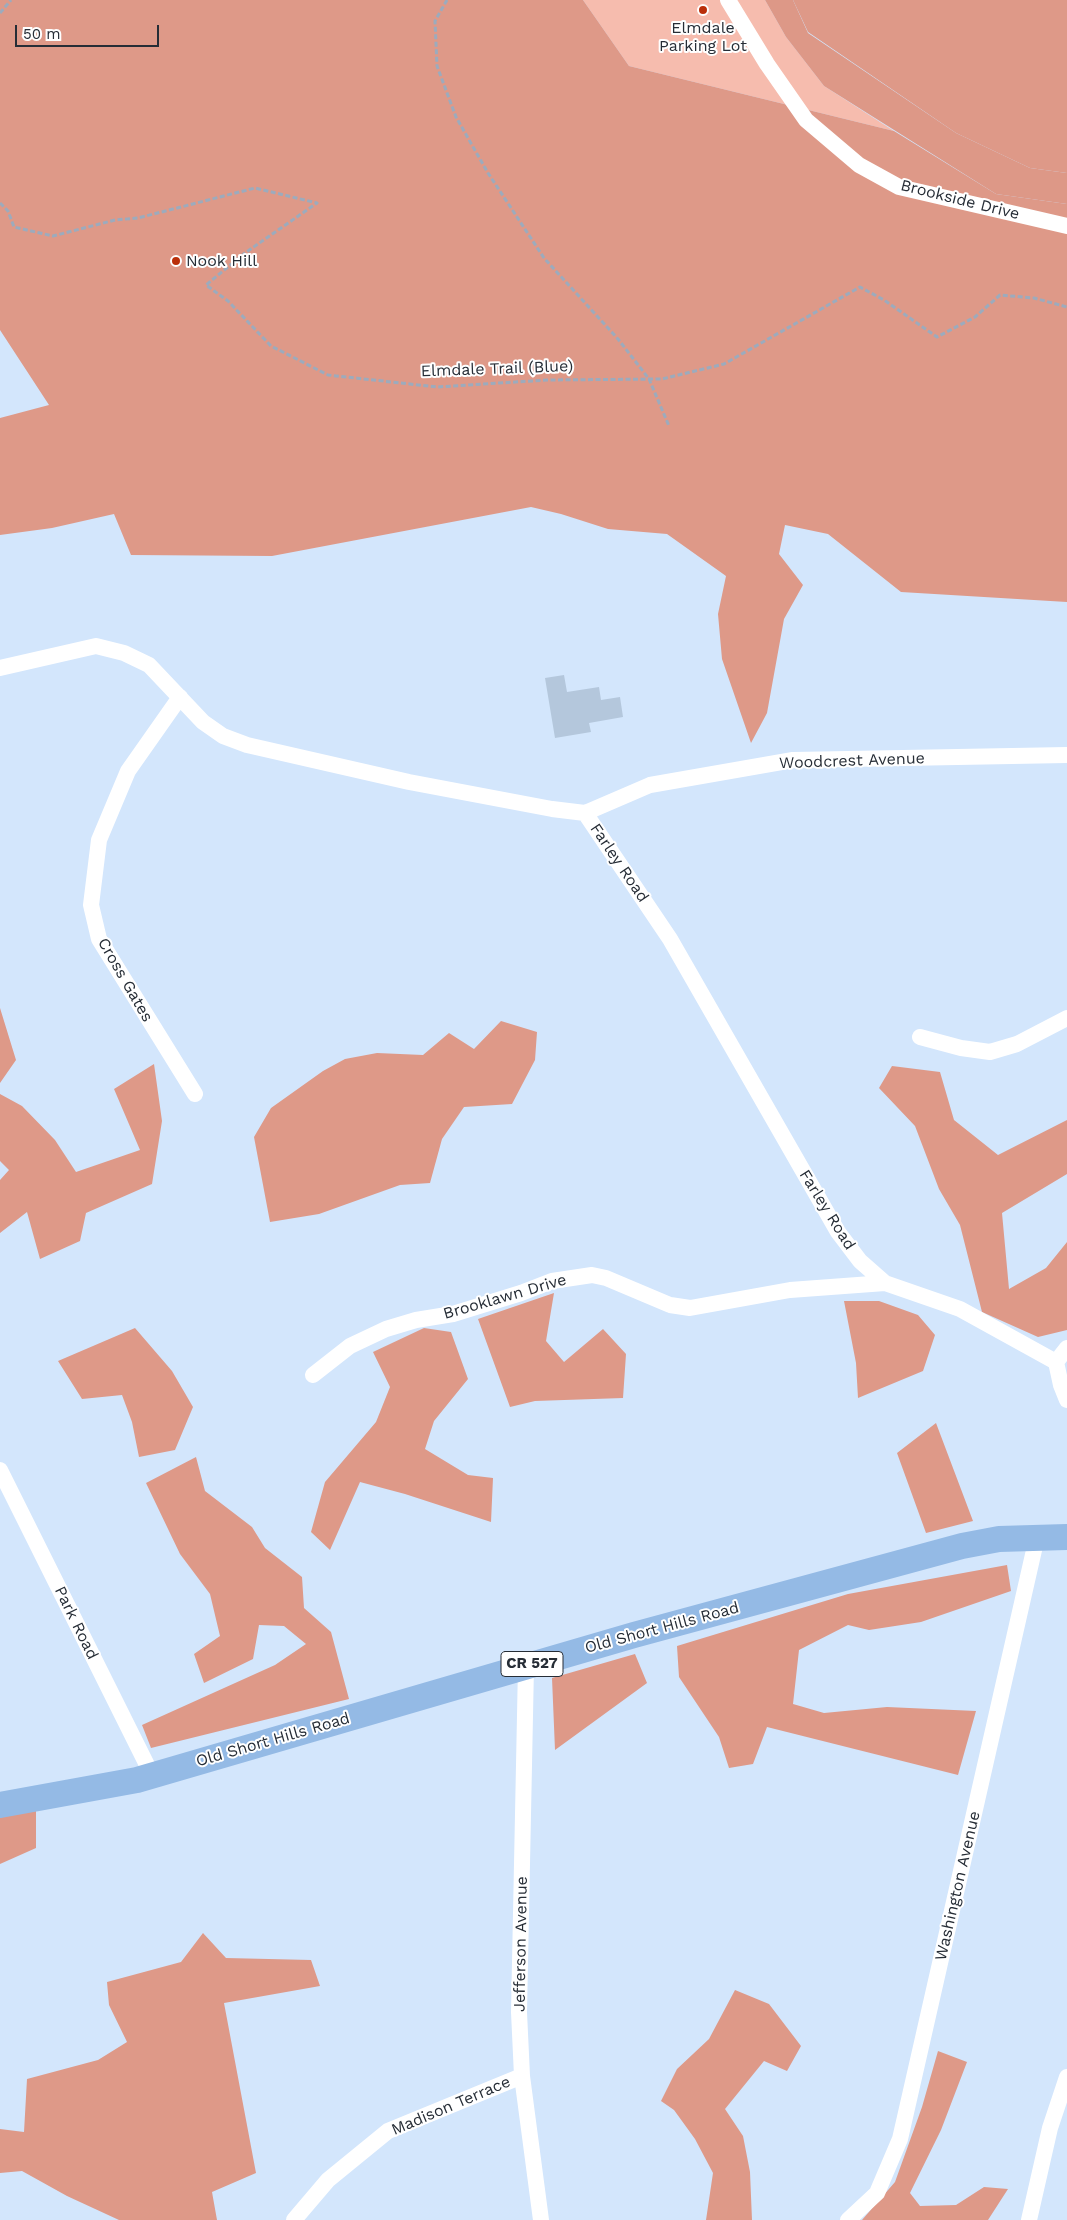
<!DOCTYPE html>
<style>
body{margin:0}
#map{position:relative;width:1067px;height:2220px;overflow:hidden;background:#d3e6fc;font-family:"Work Sans",sans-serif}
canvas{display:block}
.scale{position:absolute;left:15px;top:25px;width:144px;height:22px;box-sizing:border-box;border:2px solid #262d36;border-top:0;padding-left:6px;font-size:15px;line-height:18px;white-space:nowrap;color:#262d36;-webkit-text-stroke:4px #fff;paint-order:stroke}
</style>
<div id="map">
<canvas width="1067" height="2220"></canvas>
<div class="scale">50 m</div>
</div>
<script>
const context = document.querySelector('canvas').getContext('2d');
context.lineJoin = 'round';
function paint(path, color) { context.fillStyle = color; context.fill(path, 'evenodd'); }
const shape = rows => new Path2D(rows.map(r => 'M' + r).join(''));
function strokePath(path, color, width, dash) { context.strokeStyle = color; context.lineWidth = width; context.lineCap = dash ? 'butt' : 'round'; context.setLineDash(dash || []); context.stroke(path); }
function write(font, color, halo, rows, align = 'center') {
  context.font = font + ' "Work Sans",sans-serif'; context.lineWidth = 4; context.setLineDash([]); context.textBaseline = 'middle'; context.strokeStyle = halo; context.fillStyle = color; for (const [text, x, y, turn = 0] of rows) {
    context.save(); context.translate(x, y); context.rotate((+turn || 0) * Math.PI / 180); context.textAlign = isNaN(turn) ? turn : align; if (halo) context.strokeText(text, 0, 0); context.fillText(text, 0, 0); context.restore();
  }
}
const green = shape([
 [583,0,765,0,786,37,824,86,894,131,629,66]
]);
const forest = shape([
 [0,0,583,0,629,66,894,131,996,194,1067,204,1067,602,901,592,828,534,785,525,779,554,803,585,784,619,767,713,751,743,722,659,718,614,726,576,667,534,608,529,561,514,531,507,272,556,131,555,114,514,52,528,0,535,0,418,49,405,0,330],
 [793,0,1067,0,1067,173,1030,168,956,133,808,32],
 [0,1008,16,1060,0,1083],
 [501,1021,537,1032,535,1060,512,1104,464,1107,442,1139,430,1183,400,1185,319,1214,270,1222,254,1137,271,1108,323,1071,345,1059,377,1053,423,1055,449,1033,474,1049],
 [154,1064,162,1121,152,1184,86,1213,80,1241,40,1259,27,1212,0,1233,0,1180,9,1170,0,1161,0,1094,22,1106,55,1140,76,1172,140,1150,114,1089],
 [892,1066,940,1072,954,1120,998,1155,1067,1120,1067,1174,1002,1213,1009,1289,1046,1268,1067,1242,1067,1330,1038,1337,982,1312,960,1225,939,1189,915,1126,879,1088],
 [554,1293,546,1341,564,1362,603,1329,626,1354,623,1398,535,1401,510,1407,478,1319],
 [844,1301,879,1301,918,1315,935,1335,923,1371,858,1398,856,1363],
 [135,1328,172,1371,193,1407,175,1450,139,1457,132,1422,122,1395,82,1399,58,1361],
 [424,1328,451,1332,468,1379,434,1421,425,1449,468,1475,493,1478,491,1522,405,1494,360,1482,330,1550,311,1532,325,1482,376,1422,390,1387,373,1352],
 [936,1423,973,1521,926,1533,897,1453],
 [196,1457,205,1491,252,1527,265,1548,302,1577,304,1608,331,1632,349,1699,151,1748,142,1725,275,1665,306,1644,284,1626,259,1625,253,1659,204,1683,194,1654,220,1636,210,1594,180,1554,146,1483],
 [1007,1565,1011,1591,921,1622,869,1630,848,1625,799,1650,793,1704,824,1713,887,1707,976,1711,958,1775,767,1727,753,1764,729,1768,719,1737,679,1677,677,1646,848,1594],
 [635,1654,647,1683,555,1750,552,1678],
 [36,1809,36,1848,0,1864,0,1816],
 [203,1933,226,1958,311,1960,320,1986,224,2003,256,2173,212,2192,217,2220,119,2220,67,2196,22,2171,0,2173,0,2129,24,2132,27,2079,98,2060,127,2042,109,2005,107,1982,181,1962],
 [735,1990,769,2004,801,2046,787,2071,764,2061,725,2109,743,2136,750,2172,752,2220,706,2220,713,2173,695,2139,674,2110,661,2101,677,2069,709,2039],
 [938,2051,967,2062,941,2130,910,2193,920,2206,956,2205,984,2187,1008,2189,988,2220,862,2220,895,2182,922,2107]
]);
const water = shape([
 [765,0,793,0,808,33,956,133,1030,168,1067,173,1067,204,996,194,824,86,786,37]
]);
const building = shape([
 [564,675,567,692,599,687,601,700,620,697,623,717,589,723,591,732,555,738,545,678]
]);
const path = shape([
 [447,0,435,21,437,66,456,117,488,173,544,258,618,339,649,379,669,426],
 [0,13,11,0],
 [0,203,8,211,14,227,53,236,115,220,138,218,255,188,317,203,245,253,206,285,228,301,271,346,328,375,437,387,547,380,662,379,724,364,860,287,884,300,937,337,975,317,1000,295,1034,298,1067,307]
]);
const street = shape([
 [728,0,767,64,806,120,859,165,899,187,1067,226],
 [0,668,96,646,124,653,149,665,203,722,223,736,247,745,409,782,552,809,585,813,670,939,838,1232,860,1261,885,1283,960,1309,1056,1362],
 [180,697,128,771,99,840,91,905,99,939,195,1094],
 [585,813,650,785,793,760,1067,755],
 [920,1037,961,1048,990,1052,1017,1044,1067,1018],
 [1067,1348,1056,1362,1061,1385,1067,1400],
 [313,1375,350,1346,386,1329,416,1320,453,1314,521,1293,552,1281,592,1275,606,1278,670,1305,690,1308,790,1290,885,1283],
 [0,1470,152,1775],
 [526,1666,519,2012,522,2076,541,2220],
 [294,2220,328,2180,388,2131,522,2076],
 [848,2220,877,2193,900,2139,1037,1537],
 [1029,2220,1050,2128,1067,2077]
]);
const primary = shape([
 [0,1805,137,1780,634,1635,962,1546,999,1539,1067,1537]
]);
const markers = [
 [703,10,5,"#ba2f0a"],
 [176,261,5,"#ba2f0a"]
];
const shields = [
 [532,1664,62]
];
const shieldNames = [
 ["CR 527",532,1664]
];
const poiNames = [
 ["Elmdale",703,28],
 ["Parking Lot",703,46],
 ["Nook Hill",186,261,"left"]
];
const streetNames = [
 ["Brookside Drive",960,200,14],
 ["Elmdale Trail (Blue)",497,369,-2],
 ["Woodcrest Avenue",852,761,-2],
 ["Farley Road",619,863,56],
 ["Cross Gates",125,980,60],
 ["Farley Road",827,1210,58],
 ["Brooklawn Drive",505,1297,-16],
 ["Park Road",76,1623,64],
 ["Old Short Hills Road",662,1628,-15],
 ["Old Short Hills Road",273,1740,-16],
 ["Washington Avenue",958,1886,-77],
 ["Jefferson Avenue",521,1944,-89],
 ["Madison Terrace",451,2106,-23]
];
paint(green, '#f6bcae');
paint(forest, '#de9988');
paint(water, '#dd9887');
paint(building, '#b4c7dc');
strokePath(path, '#9cabbd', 3, [5, 2.5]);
strokePath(street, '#fff', 16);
strokePath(primary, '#94bae5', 26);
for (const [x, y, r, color] of markers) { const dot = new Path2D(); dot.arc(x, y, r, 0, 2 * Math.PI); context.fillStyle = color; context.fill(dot); strokePath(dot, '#fff', 2); }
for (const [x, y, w] of shields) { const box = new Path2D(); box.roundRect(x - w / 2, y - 12.5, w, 25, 4); context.fillStyle = '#fff'; context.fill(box); strokePath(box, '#262d36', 1); }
write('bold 15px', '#262d36', null, shieldNames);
write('16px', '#262d36', '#fff', poiNames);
write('16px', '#262d36', '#fff', streetNames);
</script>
